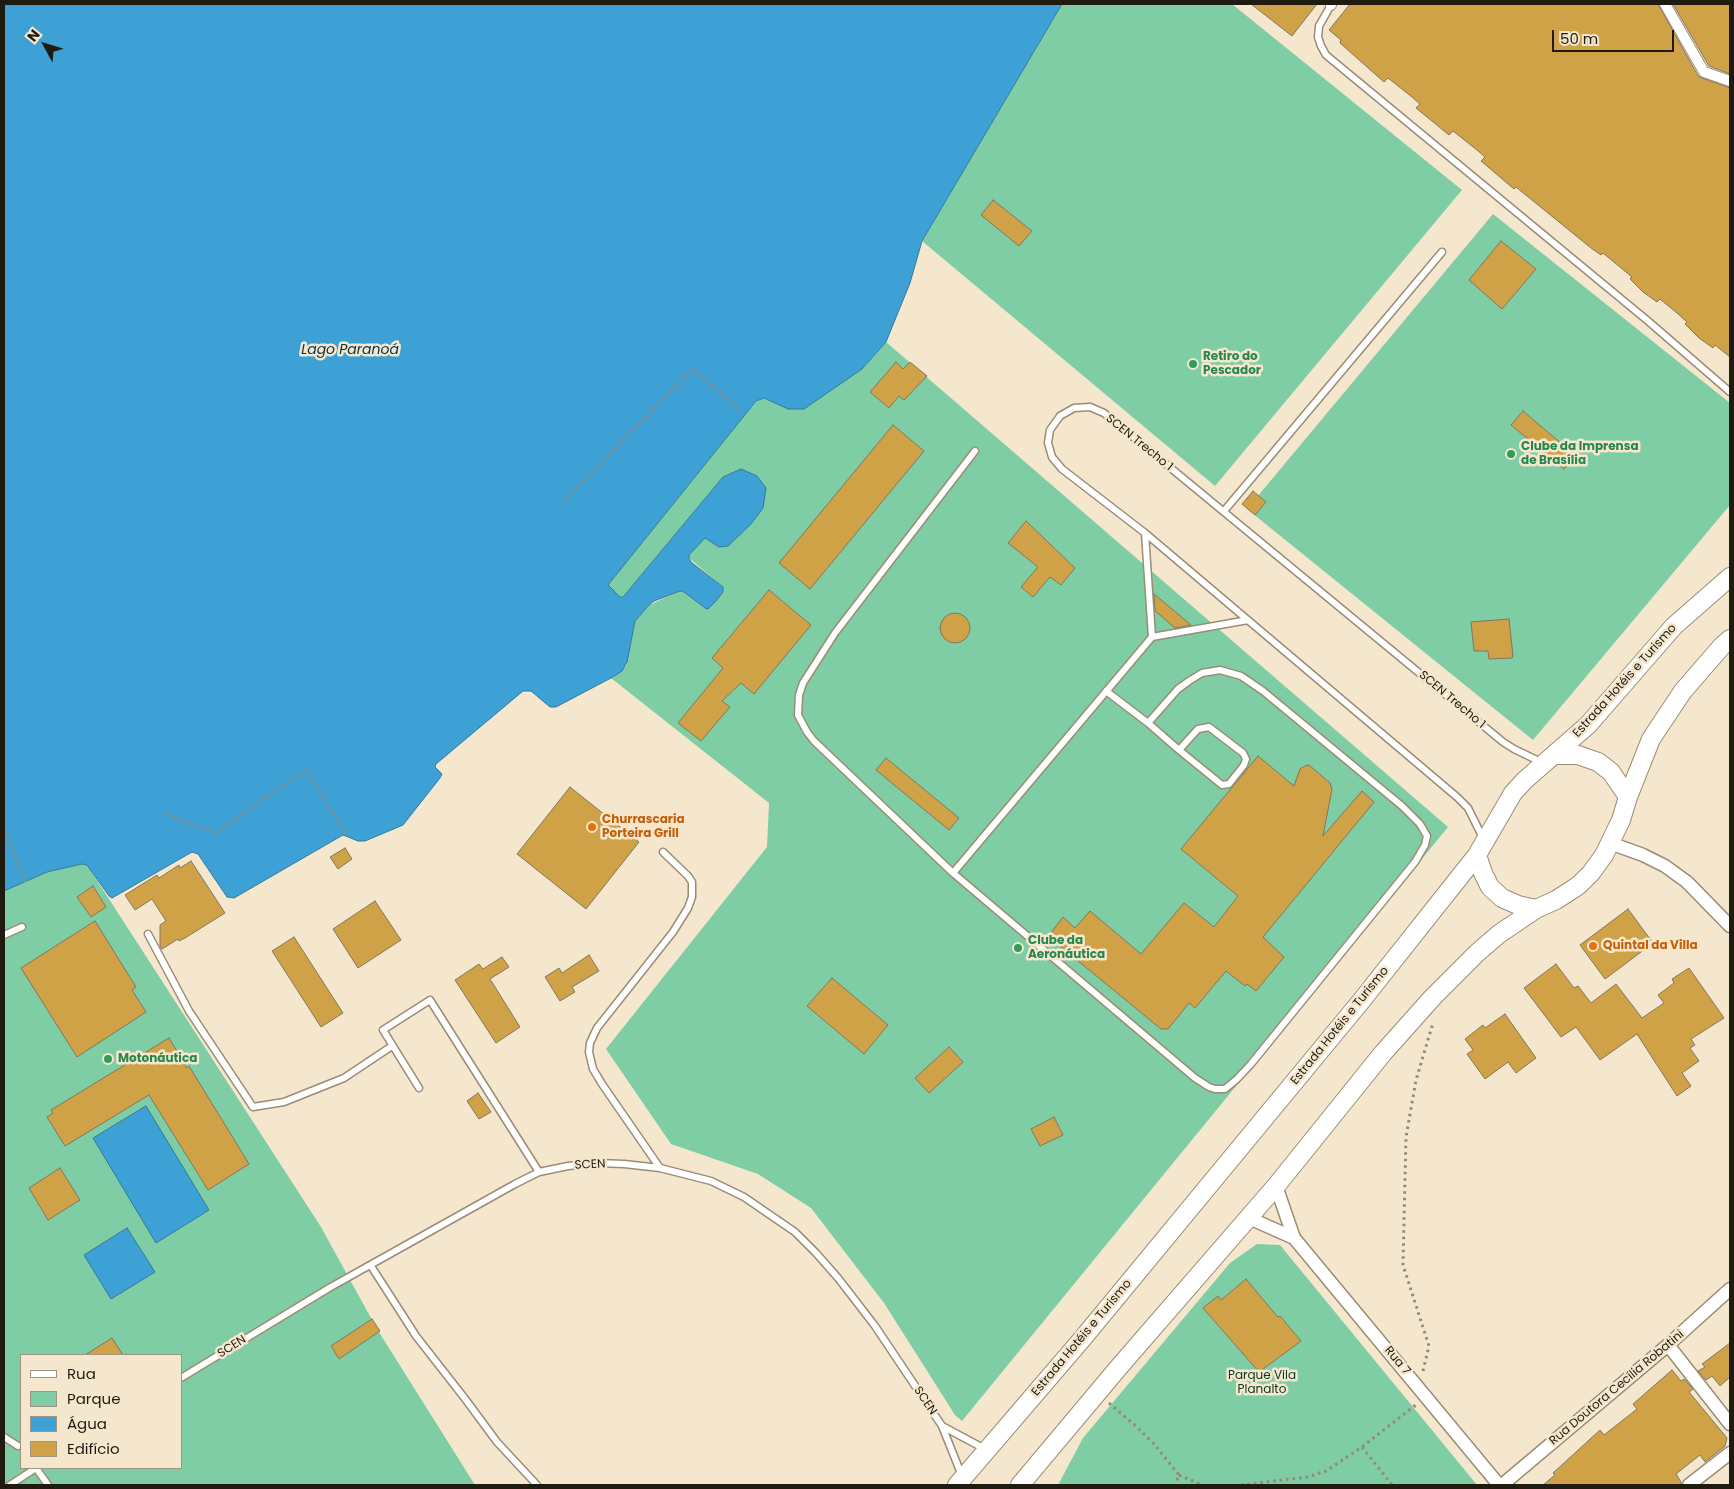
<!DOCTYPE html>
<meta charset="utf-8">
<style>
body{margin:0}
#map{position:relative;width:1734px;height:1489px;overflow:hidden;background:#f5e7cd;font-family:Poppins,sans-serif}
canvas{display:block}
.frame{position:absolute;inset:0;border:5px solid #201b11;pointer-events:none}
.legend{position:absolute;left:20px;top:1354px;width:162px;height:115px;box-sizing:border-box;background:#f5e7cd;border:1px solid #a09582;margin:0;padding:6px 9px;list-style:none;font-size:15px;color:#201b11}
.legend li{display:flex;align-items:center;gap:10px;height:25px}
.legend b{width:25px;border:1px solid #a09582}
.north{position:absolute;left:20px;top:20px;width:50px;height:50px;-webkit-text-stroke:4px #f5e7cd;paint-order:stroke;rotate:309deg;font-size:14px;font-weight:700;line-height:20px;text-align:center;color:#201b11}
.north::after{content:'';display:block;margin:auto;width:18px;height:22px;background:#201b11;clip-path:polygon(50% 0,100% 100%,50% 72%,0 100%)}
.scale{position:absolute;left:1552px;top:30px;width:122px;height:22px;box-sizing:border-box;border:2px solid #201b11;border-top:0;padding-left:6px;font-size:15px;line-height:18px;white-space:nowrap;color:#201b11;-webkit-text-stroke:4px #f5e7cd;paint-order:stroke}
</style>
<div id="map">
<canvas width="1734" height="1489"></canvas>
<div class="frame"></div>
<ul class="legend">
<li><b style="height:6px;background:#fff"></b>Rua</li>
<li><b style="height:14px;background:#7ecda4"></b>Parque</li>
<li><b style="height:14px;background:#3da1d6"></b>Água</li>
<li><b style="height:14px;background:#cfa248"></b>Edifício</li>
</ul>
<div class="north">N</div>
<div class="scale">50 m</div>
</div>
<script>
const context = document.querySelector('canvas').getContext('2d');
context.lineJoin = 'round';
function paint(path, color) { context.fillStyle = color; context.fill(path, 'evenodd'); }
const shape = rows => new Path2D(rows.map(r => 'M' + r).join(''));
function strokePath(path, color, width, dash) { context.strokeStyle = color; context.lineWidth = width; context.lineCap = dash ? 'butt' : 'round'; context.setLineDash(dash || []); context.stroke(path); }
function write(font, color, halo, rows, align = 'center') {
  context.font = font + ' Poppins,sans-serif'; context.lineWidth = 5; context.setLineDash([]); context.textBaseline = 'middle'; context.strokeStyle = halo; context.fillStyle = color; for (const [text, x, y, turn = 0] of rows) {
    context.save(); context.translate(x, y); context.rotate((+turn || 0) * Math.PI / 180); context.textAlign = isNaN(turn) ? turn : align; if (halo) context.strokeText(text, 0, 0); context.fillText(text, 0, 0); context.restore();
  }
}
const green = shape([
 [1062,4,1232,4,1462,190,1215,486,922,241],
 [1493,214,1730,403,1730,505,1533,740,1247,509],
 [886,342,1448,827,962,1421,955,1415,884,1303,811,1208,758,1174,671,1144,606,1049,767,847,769,803,611,678,626,666,635,621,649,605,680,591,684,592,705,608,723,587,689,558,689,555,703,538,708,539,719,547,723,477,623,597,620,597,608,585,756,401,764,398,788,409,862,369],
 [82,864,87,865,321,1227,377,1329,475,1485,4,1485,4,891,47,872],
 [21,1355,181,1355,181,1468,21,1468],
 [1257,1244,1280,1245,1477,1485,1058,1485,1083,1438,1230,1263]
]);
const water = shape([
 [4,4,1062,4,922,241,910,283,886,342,862,369,804,409,788,409,764,398,756,401,608,585,620,597,623,597,723,477,741,469,757,476,766,488,763,508,751,524,728,546,719,547,705,538,689,555,689,558,691,562,723,587,723,592,715,602,708,609,705,608,684,592,680,591,654,601,649,605,635,621,627,662,622,671,611,678,556,707,550,707,531,691,523,691,436,764,435,767,442,774,440,778,403,825,365,841,358,841,343,835,234,898,227,897,198,854,192,852,112,898,109,896,87,865,82,864,47,872,4,891,4,4],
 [146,1106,209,1210,156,1243,93,1138,146,1106],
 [127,1228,155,1272,111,1299,84,1255,127,1228]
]);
const building = shape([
 [1251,4,1317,4,1292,36,1251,4],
 [1350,4,1658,4,1698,76,1702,78,1730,88,1730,357,1715,345,1713,348,1699,338,1685,324,1687,322,1677,313,1660,299,1657,302,1643,292,1630,279,1632,277,1603,253,1601,255,1591,248,1516,187,1514,189,1481,161,1485,157,1477,150,1453,131,1449,135,1416,108,1420,104,1412,97,1388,78,1384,82,1340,43,1341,40,1329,30,1350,4],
 [1673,4,1730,4,1730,74,1709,66,1673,4],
 [993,200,1032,231,1019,246,981,215,993,200],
 [1501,241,1536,269,1502,309,1469,280,1501,241],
 [896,362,903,369,910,362,927,376,904,400,899,396,889,408,870,392,896,362],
 [1523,411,1575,455,1564,469,1511,425,1523,411],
 [893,425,924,451,810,589,779,563,893,425],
 [1253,491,1266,502,1255,515,1242,504,1253,491],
 [1026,521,1075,568,1061,585,1050,577,1033,597,1021,587,1038,567,1008,543,1026,521],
 [769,590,811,625,754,694,741,683,722,701,730,707,701,741,678,723,723,668,712,658,769,590],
 [1154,594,1191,625,1175,628,1161,616,1155,611,1154,594],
 '940 628a15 15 0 1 1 30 0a15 15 0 1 1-30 0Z',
 [1509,619,1513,656,1512,658,1489,659,1488,651,1474,651,1471,622,1509,619],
 [1258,756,1294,786,1300,769,1305,766,1309,765,1330,783,1332,789,1323,836,1362,791,1374,802,1263,937,1284,957,1256,991,1247,984,1245,986,1226,971,1195,1008,1189,1003,1168,1029,1161,1029,1060,946,1062,945,1051,936,1053,930,1063,917,1075,928,1090,911,1141,954,1184,903,1214,927,1238,896,1181,849,1258,756],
 [886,758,959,818,949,830,876,770,886,758],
 [570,787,639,842,586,909,517,854,570,787],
 [345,848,352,859,338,869,330,857,345,848],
 [191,861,225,913,185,938,179,941,178,939,162,949,160,946,160,925,166,921,152,899,135,910,125,895,157,875,159,878,179,865,180,868,191,861],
 [93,886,106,907,91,917,77,897,93,886],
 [375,901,401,940,358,968,333,929,375,901],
 [1628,909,1653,943,1605,979,1580,945,1628,909],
 [95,921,136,987,132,990,146,1012,77,1057,21,968,95,921],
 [294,937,343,1013,321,1027,272,951,294,937],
 [589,955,599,971,572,987,575,992,560,1001,545,977,559,968,562,973,589,955],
 [502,957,509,967,490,979,520,1027,496,1043,455,980,479,964,483,969,502,957],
 [1556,964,1574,988,1578,986,1591,1003,1616,984,1642,1018,1664,1003,1658,995,1674,983,1672,979,1689,968,1724,1018,1691,1039,1695,1045,1690,1048,1699,1061,1682,1073,1691,1086,1677,1096,1637,1034,1600,1060,1576,1027,1561,1037,1524,988,1556,964],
 [832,978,888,1025,864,1054,807,1006,832,978],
 [1505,1014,1536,1058,1516,1073,1508,1062,1485,1079,1467,1054,1473,1050,1465,1039,1483,1025,1485,1028,1505,1014],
 [169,1038,187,1068,189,1066,249,1164,208,1190,149,1095,65,1146,47,1117,53,1113,51,1110,169,1038],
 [949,1047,963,1062,929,1093,915,1078,949,1047],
 [478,1093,491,1112,479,1119,467,1101,478,1093],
 [1054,1117,1063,1135,1040,1146,1031,1129,1054,1117],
 [60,1168,80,1200,48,1220,29,1188,60,1168],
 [1246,1279,1276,1315,1278,1317,1280,1316,1301,1341,1259,1372,1203,1308,1218,1296,1221,1300,1246,1279],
 [372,1319,380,1331,339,1359,331,1346,372,1319],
 [112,1338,123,1355,85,1355,104,1343,112,1338],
 [1730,1343,1730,1377,1720,1386,1712,1376,1706,1380,1698,1371,1705,1367,1702,1364,1730,1343],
 [1672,1370,1681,1381,1684,1379,1693,1389,1689,1392,1727,1438,1725,1446,1705,1462,1700,1455,1676,1474,1681,1482,1681,1485,1543,1485,1555,1475,1553,1473,1600,1430,1604,1435,1637,1409,1633,1404,1672,1370]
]);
const path = shape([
 [563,501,693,369,744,414],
 [166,814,215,833,305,770,348,836],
 [5,833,26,882],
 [1423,1371,1429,1346,1403,1265,1406,1137,1416,1080,1433,1023],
 [1109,1403,1138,1428,1154,1444,1179,1475,1175,1485],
 [1362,1447,1392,1485],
 [1179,1475,1202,1485],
 [1241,1485,1307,1477,1326,1471,1362,1447,1417,1404]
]);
const service = shape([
 [1331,5,1319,26,1318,37,1321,46,1326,55,1648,321,1730,392],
 [975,451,835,633,803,683,799,695,798,715,807,732,814,741,953,873,1195,1078,1209,1087,1215,1089,1225,1089,1237,1079,1251,1064,1415,862,1425,845,1427,836,1420,824,1402,806,1263,691,1241,676,1220,670,1202,673,1189,681,1178,689,1148,723],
 [1224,511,1442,252],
 [1145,533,1152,637],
 [1106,691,1148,723,1179,750,1222,785,1229,784,1244,765,1246,759,1243,753,1209,727,1198,729,1179,750],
 [1483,838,1468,808,1457,797,1145,533,1062,469,1052,457,1048,443,1050,430,1060,416,1074,408,1090,407,1104,413,1503,742,1514,749,1543,763],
 [953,873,1152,637,1248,620],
 [148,934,189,1011,253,1107,284,1102,344,1078,392,1046],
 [4,935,22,927],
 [419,1088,383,1030,430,1000,539,1172],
 [660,1168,602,1084,593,1069,589,1052,590,1043,597,1028,673,932,688,908,692,897,692,882,688,876,663,852],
 [371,1266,416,1336,466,1400,497,1442,537,1485],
 [181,1378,329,1288,515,1184,539,1172,568,1166,597,1163,624,1164,660,1168,711,1181,744,1197,795,1232,816,1253,838,1278,875,1326,942,1426,962,1476],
 [942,1426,985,1449],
 [4,1437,18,1446],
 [36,1468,48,1485],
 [10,1485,36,1468]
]);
const pedestrian = shape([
 [1665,4,1704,72,1730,81],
 [1331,5,1331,4]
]);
const minor = shape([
 [1610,843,1643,855,1665,866,1687,882,1730,926],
 [1276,1186,1294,1238,1499,1485],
 [1249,1218,1294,1238],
 [1668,1345,1730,1424],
 [1502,1485,1668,1345,1730,1289],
 [1689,1485,1730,1453]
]);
const secondary = shape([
 [1554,755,1578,755,1598,762,1611,772,1628,797],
 [1477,855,1483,873,1490,887,1502,898,1518,905,1536,909],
 [957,1485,1083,1338,1362,1000,1477,855,1513,793,1525,780,1588,725,1674,626,1730,577],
 [1020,1485,1119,1367,1276,1186,1383,1053,1433,997,1477,953,1499,934,1536,909,1556,900,1567,893,1579,885,1591,873,1604,855,1621,820,1628,797,1651,739,1683,691,1722,646,1730,639]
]);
const markers = [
 [1193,364,5,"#2e9e5b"],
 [1511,454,5,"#2e9e5b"],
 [592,827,5,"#e8710a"],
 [1593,946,5,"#e8710a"],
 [1018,948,5,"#2e9e5b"],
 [108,1059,5,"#2e9e5b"]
];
const leisureNames = [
 ["Retiro do",1203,357],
 ["Pescador",1203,371],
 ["Clube da Imprensa",1521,447],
 ["de Brasília",1521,461],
 ["Clube da",1028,941],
 ["Aeronáutica",1028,955],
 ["Motonáutica",118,1059]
];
const streetNames = [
 ["SCEN Trecho 1",1139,443,39],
 ["Estrada Hotéis e Turismo",1625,681,-48],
 ["SCEN Trecho 1",1452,700,40],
 ["Estrada Hotéis e Turismo",1340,1026,-51],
 ["SCEN",590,1165,-3],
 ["Estrada Hotéis e Turismo",1082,1338,-50],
 ["SCEN",232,1347,-32],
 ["Rua 7",1397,1361,50],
 ["Rua Doutora Cecília Robatini",1617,1388,-40],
 ["SCEN",925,1401,56]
];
const foodNames = [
 ["Churrascaria",602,820],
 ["Porteira Grill",602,834],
 ["Quintal da Villa",1603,946]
];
const parkNames = [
 ["Parque Vila",1262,1376],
 ["Planalto",1262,1390]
];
const waterNames = [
 ["Lago Paranoá",350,350]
];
paint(green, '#7ecda4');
paint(water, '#3da1d6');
strokePath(water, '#34799b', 1);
paint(building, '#cfa248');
strokePath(building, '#83765e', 1);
strokePath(service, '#9b8d75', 9);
strokePath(pedestrian, '#9b8d75', 12);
strokePath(minor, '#9b8d75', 15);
strokePath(secondary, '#9b8d75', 20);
strokePath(path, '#948a77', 3, [2.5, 4]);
strokePath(service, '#fff', 6);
strokePath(pedestrian, '#fff', 10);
strokePath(minor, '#fff', 12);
strokePath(secondary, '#fff', 18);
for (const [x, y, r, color] of markers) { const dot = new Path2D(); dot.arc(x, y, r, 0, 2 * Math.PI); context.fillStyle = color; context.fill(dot); strokePath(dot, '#f5e7cd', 2); }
write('bold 12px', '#27864d', '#f5e7cd', leisureNames, 'left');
write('12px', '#201b11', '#f5e7cd', streetNames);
write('bold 12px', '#c56008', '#f5e7cd', foodNames, 'left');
write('12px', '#093723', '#f5e7cd', parkNames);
write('italic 14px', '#063248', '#f5e7cd', waterNames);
</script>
